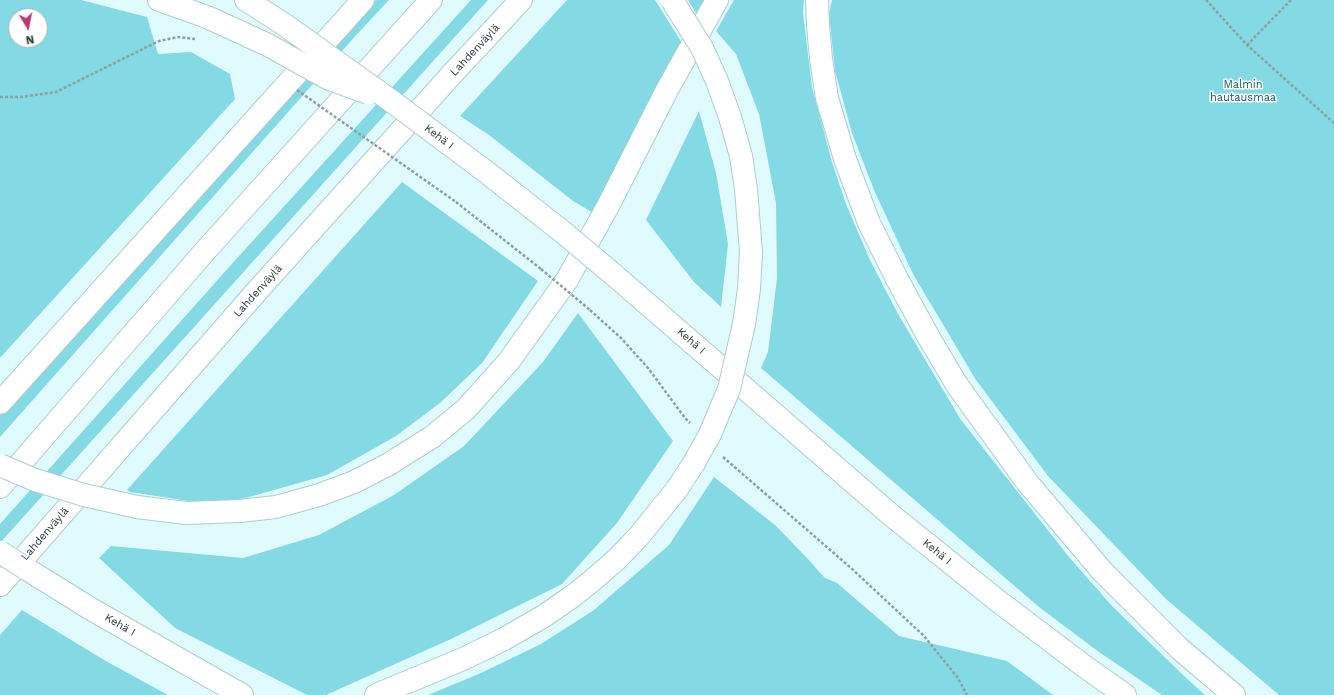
<!DOCTYPE html>
<meta charset="utf-8">
<style>
body{margin:0}
#map{position:relative;width:1334px;height:695px;overflow:hidden;background:#e0fbfe;font-family:"Work Sans",sans-serif}
canvas{display:block}
.north{position:absolute;left:8px;top:8px;width:40px;height:40px;box-sizing:border-box;background:#fff;border:1px solid #aaafb0;border-radius:50%;rotate:170deg;font-size:11px;font-weight:700;line-height:16px;text-align:center;color:#2a3739}
.north::after{content:'';display:block;margin:auto;width:14px;height:18px;background:#bd3779;clip-path:polygon(50% 0,100% 100%,50% 72%,0 100%)}
</style>
<div id="map">
<canvas width="1334" height="695"></canvas>
<div class="north">N</div>
</div>
<script>
const context = document.querySelector('canvas').getContext('2d');
context.lineJoin = 'round';
function paint(path, color) { context.fillStyle = color; context.fill(path, 'evenodd'); }
const shape = rows => new Path2D(rows.map(r => 'M' + r).join(''));
function strokePath(path, color, width, dash) { context.strokeStyle = color; context.lineWidth = width; context.lineCap = dash ? 'butt' : 'round'; context.setLineDash(dash || []); context.stroke(path); }
function write(font, color, halo, rows, align = 'center') {
  context.font = font + ' "Work Sans",sans-serif'; context.lineWidth = 3; context.setLineDash([]); context.textBaseline = 'middle'; context.strokeStyle = halo; context.fillStyle = color; for (const [text, x, y, turn = 0] of rows) {
    context.save(); context.translate(x, y); context.rotate((+turn || 0) * Math.PI / 180); context.textAlign = isNaN(turn) ? turn : align; if (halo) context.strokeText(text, 0, 0); context.fillText(text, 0, 0); context.restore();
  }
}
const green = shape([
 [0,0,81,0,147,17,158,54,191,52,230,74,235,99,0,358],
 [16,16,40,16,40,40,16,40],
 [376,0,389,0,359,32,0,437,0,415],
 [471,0,488,0,0,543,0,524,230,266],
 [567,0,655,0,682,43,592,212,573,201,489,135,460,116],
 [688,0,704,0,696,13],
 [734,0,804,0,803,13,812,87,832,162,846,204,870,260,898,314,961,420,1069,557,1112,606,1184,676,1205,695,1162,695,1099,652,1039,607,761,368,768,352,777,278,776,203,759,114,736,54,716,31],
 [832,0,1334,0,1334,695,1279,695,1166,599,1048,476,976,380,913,274,874,190,852,133,835,71,829,14],
 [699,111,716,173,728,244,721,307,694,282,646,220],
 [402,182,538,281,482,363,440,403,396,436,327,475,242,499,195,502,130,492,127,490],
 [578,313,673,441,617,523,562,584,451,639,326,695,307,695,175,628,99,558,111,546,243,558,319,535,394,495,464,446,543,362],
 [714,477,775,525,807,558,825,578,837,583,899,636,1007,661,1053,695,428,695,481,673,541,644,594,610,669,545],
 [22,610,104,660,168,695,0,695,0,635]
]);
const path = shape([
 [1206,0,1247,45,1334,123],
 [1247,45,1291,0],
 [0,97,21,97,56,92,159,41,178,37,195,39],
 [456,202,541,269],
 [590,310,621,338,648,368,685,418,690,423],
 [723,457,851,568,924,636,958,678,967,695]
]);
const highway = shape([
 [159,0,207,17,268,45],
 [246,0,285,25],
 [817,0,818,25,821,59,827,98,845,159,869,223,897,279,928,336,957,385,1027,482,1102,571,1180,649,1234,695],
 [485,171,564,233],
 [614,275,891,515,998,601,1084,666,1125,695],
 [0,403,363,0],
 [0,487,206,250,431,0],
 [186,513,240,511,276,507,319,495,354,482,389,464,432,437,466,409,509,361,567,280,608,206,667,90,717,0],
 [25,568,91,609,242,695],
 [0,585,257,291,453,73,521,0],
 [376,695,463,659,504,639,544,616,573,596,593,580,617,559,639,536,677,489,694,463]
]);
const pathBridge = shape([
 [297,90,456,202],
 [541,269,590,310]
]);
const highwayBridge = shape([
 [672,0,702,48,717,81,730,117,741,156,746,189,751,252,749,289,744,324,729,389,710,434,694,463],
 [285,25,390,100,485,171],
 [268,45,329,79,368,93],
 [564,233,614,275],
 [0,465,35,480,84,495,137,507,186,513],
 [0,552,25,568]
]);
const streetNames = [
 ["Lahdenväylä",475,50,-47],
 ["Kehä I",439,137,37],
 ["Lahdenväylä",258,291,-48],
 ["Kehä I",691,341,41],
 ["Lahdenväylä",45,534,-49],
 ["Kehä I",937,552,39],
 ["Kehä I",120,625,30]
];
const parkNames = [
 ["Malmin",1243,85],
 ["hautausmaa",1243,98]
];
paint(green, '#83dae4');
strokePath(highway, '#accdd0', 24);
strokePath(path, '#8ca0a3', 2.5, [3, 2]);
strokePath(highway, '#fff', 22);
strokePath(highwayBridge, '#accdd0', 24, []);
strokePath(pathBridge, '#8ca0a3', 2.5, [3, 2]);
strokePath(highwayBridge, '#fff', 22);
write('11px', '#2a3739', '#fff', streetNames);
write('11px', '#1a595f', '#fff', parkNames);
</script>
